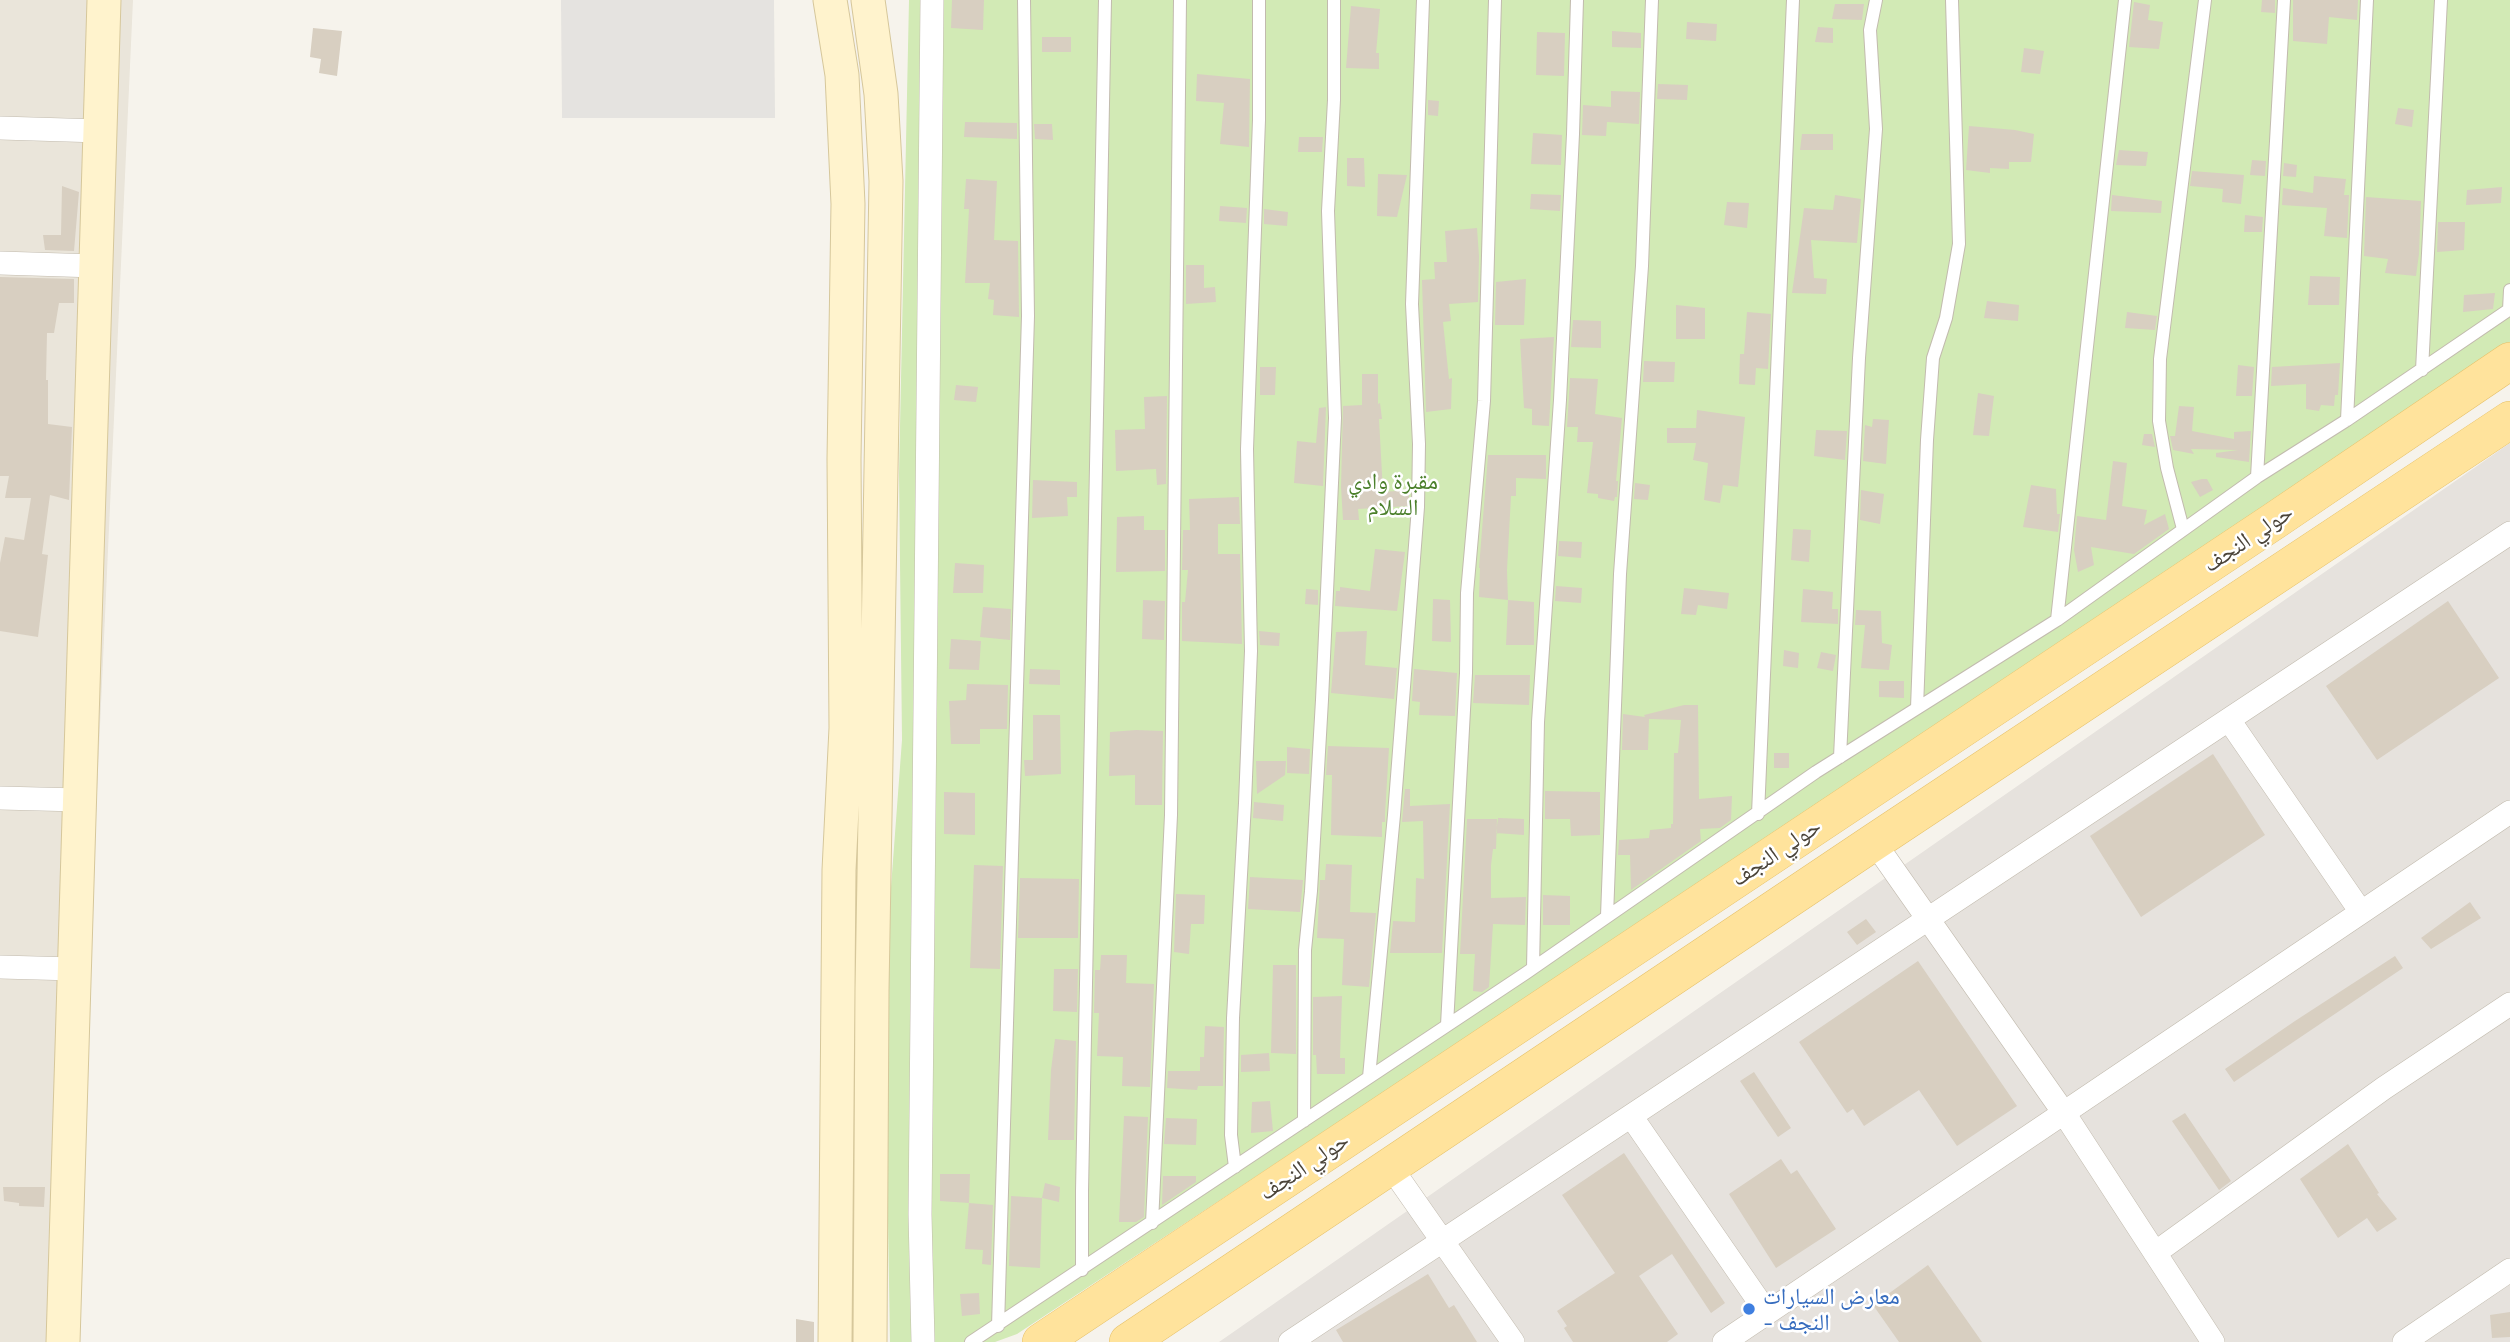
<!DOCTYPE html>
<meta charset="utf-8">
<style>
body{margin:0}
canvas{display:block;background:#f6f3ec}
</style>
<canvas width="2510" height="1342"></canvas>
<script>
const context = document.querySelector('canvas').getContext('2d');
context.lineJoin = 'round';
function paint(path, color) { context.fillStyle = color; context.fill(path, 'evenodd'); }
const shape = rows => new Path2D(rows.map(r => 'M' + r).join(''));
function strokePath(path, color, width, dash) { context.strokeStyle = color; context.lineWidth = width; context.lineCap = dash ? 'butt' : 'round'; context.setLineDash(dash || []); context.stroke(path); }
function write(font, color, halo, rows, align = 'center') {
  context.font = font + ' "Exo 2","Noto Naskh Arabic",sans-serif'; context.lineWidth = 5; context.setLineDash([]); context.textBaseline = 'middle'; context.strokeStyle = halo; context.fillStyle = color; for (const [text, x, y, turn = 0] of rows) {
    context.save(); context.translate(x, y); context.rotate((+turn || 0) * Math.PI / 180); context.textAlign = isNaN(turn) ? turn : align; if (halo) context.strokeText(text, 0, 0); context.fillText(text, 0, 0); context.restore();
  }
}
const residential = shape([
 [0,0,133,0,72,1342,0,1342]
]);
const industrial = shape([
 [2510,443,2510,1342,1219,1342]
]);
const green = shape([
 [909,0,2510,0,2510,349,1017,1334,995,1342,890,1342,884,981,902,740,899,474]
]);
const parking = shape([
 [561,0,774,0,775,118,562,118]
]);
const building = shape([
 [952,0,984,0,983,30,951,28],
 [2262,0,2275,0,2275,13,2261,12],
 [2293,0,2358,0,2357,20,2329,17,2327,44,2293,41],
 [2134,2,2150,5,2148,20,2163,22,2159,49,2129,47],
 [1835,4,1864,4,1862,20,1832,19],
 [1351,6,1380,9,1376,53,1379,53,1379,69,1346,68],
 [1687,22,1717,24,1716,41,1686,39],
 [1818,27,1833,28,1833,43,1815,42],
 [313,28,342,31,337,76,319,73,321,59,310,57],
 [1612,31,1641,33,1641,48,1612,47],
 [1537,32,1565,33,1564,76,1536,75],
 [1042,37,1071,37,1071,52,1042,52],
 [2024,48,2044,51,2040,74,2021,72],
 [1197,74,1250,79,1249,147,1220,144,1224,103,1196,101],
 [1658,84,1688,85,1687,100,1657,99],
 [1611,91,1640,92,1639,124,1607,122,1606,136,1582,135,1583,105,1611,107],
 [1428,100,1439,101,1438,116,1428,115],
 [2398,108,2414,110,2412,127,2395,124],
 [965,122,1017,123,1017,139,964,137],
 [1034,124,1052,124,1053,140,1035,139],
 [1969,126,2015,130,2034,134,2031,162,2009,162,2009,169,1990,168,1990,173,1966,170],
 [1533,133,1562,135,1561,165,1531,164],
 [1802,134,1833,134,1833,150,1800,150],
 [1299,137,1323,137,1322,152,1298,152],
 [2119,150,2148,152,2146,166,2116,165],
 [1347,158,1364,158,1365,187,1347,186],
 [2252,160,2266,161,2265,176,2250,175],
 [2284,163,2297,165,2296,177,2283,176],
 [2192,171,2244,175,2241,204,2222,202,2223,189,2190,186],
 [1378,174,1407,175,1397,217,1377,216],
 [2314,176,2346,179,2344,195,2349,195,2347,238,2324,236,2327,208,2282,205,2283,188,2313,193],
 [966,179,997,181,994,240,1018,241,1019,317,993,315,994,300,988,299,990,283,965,283,969,209,964,209],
 [62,186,79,192,74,251,45,250,43,235,61,235],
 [2502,187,2501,203,2466,205,2467,190],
 [1531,194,1561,195,1560,211,1530,209],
 [1835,195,1861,199,1857,243,1811,240,1814,278,1827,279,1826,294,1792,293,1804,208,1833,210],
 [2112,195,2162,201,2161,213,2111,211],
 [2366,197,2421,201,2419,254,2416,276,2385,273,2388,259,2364,256],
 [1727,202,1749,203,1747,228,1724,225],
 [1220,206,1247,208,1246,223,1219,221],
 [1264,209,1288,212,1287,226,1264,224],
 [2245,215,2263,217,2262,232,2244,232],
 [2438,222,2465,222,2464,250,2437,252],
 [1477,228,1479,256,1478,302,1449,304,1451,321,1443,322,1449,379,1452,378,1451,409,1426,412,1422,280,1435,279,1434,262,1447,262,1445,231],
 [1186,265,1204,265,1204,288,1215,287,1216,302,1186,304],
 [2310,276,2340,277,2339,305,2308,305],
 [0,277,74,279,74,303,59,303,54,333,47,333,46,380,48,380,48,424,72,427,69,500,50,495,42,554,48,555,38,637,0,631,0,563,5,537,24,540,31,498,5,498,9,476,0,476],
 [1526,279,1524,325,1495,325,1496,282],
 [2495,293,2493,309,2463,312,2464,295],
 [1987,301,2019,305,2018,321,1984,318],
 [1676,305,1705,308,1705,339,1676,339],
 [1747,312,1771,314,1768,369,1756,368,1755,385,1739,384,1740,354,1744,354],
 [2127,312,2157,316,2155,330,2125,328],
 [1573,320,1601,321,1601,348,1571,347],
 [1554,337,1549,426,1532,425,1532,409,1524,408,1520,339],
 [1644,361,1675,362,1674,382,1643,382],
 [2340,363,2338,395,2335,395,2334,406,2321,405,2319,411,2306,409,2306,384,2271,386,2272,367],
 [2238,365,2254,367,2252,396,2236,396],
 [1260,367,1276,367,1275,395,1260,395],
 [1362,374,1378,374,1378,404,1380,403,1382,419,1379,419,1383,492,1409,490,1409,506,1358,509,1359,520,1343,520,1341,487,1343,406,1362,405],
 [1570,378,1598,379,1595,414,1622,418,1616,481,1618,481,1617,497,1615,497,1614,501,1598,498,1598,494,1587,493,1593,442,1577,442,1578,427,1567,427],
 [956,385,978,387,976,402,954,400],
 [1978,393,1994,396,1989,436,1973,435],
 [1167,396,1166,484,1157,485,1156,469,1116,471,1115,430,1145,429,1144,397],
 [2179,406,2194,407,2192,431,2234,439,2234,432,2251,431,2249,462,2216,457,2216,453,2238,450,2191,449,2194,454,2173,450,2170,436,2175,436],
 [1326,407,1323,486,1294,483,1297,441,1316,443,1319,408],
 [1697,410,1745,417,1738,487,1723,485,1720,503,1704,500,1708,463,1693,460,1696,443,1667,443,1667,428,1696,428],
 [1873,419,1889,420,1886,464,1863,461,1865,425,1872,427],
 [1816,430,1847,431,1845,460,1814,456],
 [2144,434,2152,434,2155,447,2142,445],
 [1488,455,1546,455,1546,479,1516,478,1516,496,1511,496,1507,570,1508,600,1479,597,1480,568,1479,568],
 [2113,461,2127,463,2122,506,2147,510,2144,525,2165,514,2169,529,2134,554,2091,547,2094,565,2078,572,2074,550,2077,516,2106,520],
 [2202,479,2207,479,2213,490,2200,497,2191,482],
 [1033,480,1077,482,1077,497,1067,497,1068,516,1032,518],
 [1635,483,1650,485,1648,500,1634,499],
 [2031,485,2056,489,2057,514,2060,514,2058,532,2023,527],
 [1861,490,1884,494,1880,524,1860,520],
 [1239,497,1240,524,1218,524,1218,554,1240,554,1242,644,1182,641,1182,602,1185,602,1188,570,1182,570,1183,530,1190,530,1189,499],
 [1144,516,1144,530,1165,530,1165,571,1116,572,1117,517],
 [1793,529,1811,530,1809,562,1791,560],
 [1559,541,1582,542,1581,558,1558,556],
 [1375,549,1405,552,1397,611,1335,606,1336,591,1340,591,1340,587,1370,591],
 [955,563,984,565,983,593,953,593],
 [1556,586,1582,588,1581,603,1555,601],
 [1684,588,1729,593,1727,609,1698,605,1696,615,1681,614],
 [1306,589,1318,590,1318,605,1305,604],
 [1803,589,1833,592,1832,609,1838,609,1838,624,1801,622],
 [1433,599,1450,600,1451,642,1432,641],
 [1143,600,1165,601,1164,640,1142,639],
 [1508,600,1534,602,1534,645,1506,645],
 [2448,601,2499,678,2377,760,2326,686],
 [983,607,1011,609,1010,640,980,637],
 [1856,610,1881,611,1882,643,1892,645,1889,670,1861,668,1865,625,1855,625],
 [1259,631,1280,633,1279,646,1260,645],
 [1367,631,1365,665,1397,668,1394,699,1331,693,1336,632],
 [951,639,981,641,979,670,949,669],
 [1784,650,1799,653,1798,668,1783,666],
 [1821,652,1836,655,1833,671,1817,668],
 [1030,669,1060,670,1060,685,1029,684],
 [1414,669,1457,673,1455,716,1419,715,1420,702,1412,701],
 [1475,675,1530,675,1529,705,1473,703],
 [1879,681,1904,681,1904,698,1879,697],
 [967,684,1008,685,1007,729,980,729,980,744,951,744,949,701,966,700],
 [1684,705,1698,705,1699,799,1732,796,1731,820,1720,828,1700,829,1701,841,1631,890,1630,855,1618,855,1619,840,1649,838,1650,830,1671,828,1671,824,1673,824,1674,753,1678,753,1681,720,1649,719,1648,750,1622,750,1623,714,1645,717,1644,715],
 [1033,715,1060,715,1061,774,1025,776,1024,760,1033,760],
 [1136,730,1163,731,1162,805,1135,805,1135,775,1109,776,1110,732],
 [1328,746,1389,748,1385,814,1385,822,1382,822,1382,837,1331,835,1332,775,1326,775],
 [1287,747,1310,749,1309,774,1287,773],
 [1774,753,1789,753,1789,768,1774,768],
 [2213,754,2265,835,2141,917,2090,836],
 [1256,761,1286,761,1285,775,1257,794],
 [1405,789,1410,789,1410,806,1450,804,1442,953,1390,953,1393,921,1415,922,1416,878,1424,879,1423,821,1402,822],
 [1545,791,1600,792,1600,835,1571,836,1570,819,1545,819],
 [944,792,975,793,975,835,944,834],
 [1254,802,1284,805,1283,821,1253,818],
 [1498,818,1524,819,1524,835,1496,833],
 [1467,819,1497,819,1496,849,1493,849,1491,865,1491,898,1526,897,1525,925,1493,924,1489,987,1482,992,1473,991,1475,954,1460,954],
 [1326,864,1352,865,1350,912,1376,913,1369,987,1342,985,1344,939,1317,938,1320,880,1325,880],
 [974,865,1003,866,1000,969,970,968],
 [1250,877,1303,880,1300,912,1248,909],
 [1020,878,1079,879,1078,938,1018,938],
 [1176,894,1205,895,1204,924,1191,924,1189,954,1174,952],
 [1543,895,1570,896,1570,925,1543,925],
 [2470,902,2481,918,2431,949,2421,938],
 [1866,919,1876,932,1857,945,1847,932],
 [1101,955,1127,955,1126,983,1154,984,1150,1087,1122,1086,1123,1057,1097,1056,1099,1013,1094,1013,1095,970,1100,970],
 [2395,956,2403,968,2234,1082,2225,1069,2295,1021],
 [1918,961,2017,1106,1957,1146,1919,1090,1864,1126,1853,1109,1847,1113,1799,1042],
 [1273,965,1296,965,1296,1054,1271,1053],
 [1054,969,1078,969,1077,1012,1053,1011],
 [1342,996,1340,1058,1345,1058,1345,1074,1317,1074,1316,1055,1313,1055,1313,997],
 [1205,1026,1224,1027,1223,1086,1198,1086,1197,1090,1167,1088,1168,1071,1200,1071,1200,1057,1204,1057],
 [1055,1039,1076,1041,1074,1140,1048,1140,1051,1070],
 [1269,1053,1270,1071,1241,1072,1241,1055],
 [1754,1072,1791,1128,1778,1137,1740,1081],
 [1270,1101,1273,1131,1251,1133,1252,1102],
 [2185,1113,2231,1181,2219,1190,2172,1121],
 [1124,1116,1148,1117,1144,1217,1136,1222,1119,1222],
 [1166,1118,1197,1119,1196,1145,1164,1144],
 [2348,1144,2379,1193,2377,1194,2397,1219,2377,1232,2367,1218,2338,1238,2300,1179],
 [1624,1153,1725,1303,1711,1313,1672,1254,1639,1276,1678,1334,1667,1342,1573,1342,1564,1328,1567,1326,1557,1311,1615,1273,1562,1195],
 [1781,1159,1791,1174,1797,1170,1836,1229,1776,1268,1729,1194],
 [940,1174,970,1174,969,1203,940,1201],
 [1163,1176,1196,1176,1196,1182,1162,1205],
 [1045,1183,1060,1187,1059,1202,1042,1198],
 [3,1187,45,1187,44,1207,19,1206,19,1203,4,1201],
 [1011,1196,1042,1198,1040,1268,1009,1266],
 [969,1203,993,1205,991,1265,982,1264,983,1250,965,1249],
 [1928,1265,1982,1342,1899,1342,1873,1305],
 [1428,1274,1449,1308,1454,1305,1477,1342,1343,1342,1336,1330],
 [979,1293,980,1314,962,1316,960,1294],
 [2510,1312,2510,1337,2492,1338,2490,1315],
 [796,1319,814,1322,814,1342,796,1342]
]);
const lane = shape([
 [2509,310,2510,290],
 [2422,370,2441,0],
 [2347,420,2367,0],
 [2257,477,2284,0],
 [2183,529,2167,468,2159,421,2160,359,2205,0],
 [2057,620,2125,0],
 [1917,708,1927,440,1933,358,1946,318,1959,244,1952,0],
 [1840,757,1859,358,1876,129,1870,30,1876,0],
 [1758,814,1793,0],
 [1607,916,1620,574,1642,266,1652,0],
 [1533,968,1538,722,1560,400,1573,134,1577,0],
 [1447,1025,1466,673,1467,593,1484,401,1495,0],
 [1369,1077,1394,815,1418,507,1419,444,1412,304,1423,0],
 [1304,1121,1305,950,1311,891,1322,700,1335,418,1328,211,1334,100,1334,0],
 [1235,1167,1231,1135,1233,1018,1245,803,1251,651,1247,449,1259,120,1259,0],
 [1152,1223,1171,815,1180,0],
 [1082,1270,1082,1191,1105,0],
 [998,1326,1028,316,1024,0],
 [971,1342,1526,973,1816,772,2057,620,2257,477,2347,420,2510,309]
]);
const street = shape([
 [0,128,100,131],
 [0,263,96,266],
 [2229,720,2361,912],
 [0,798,79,800],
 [1874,842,2064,1113,2213,1342],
 [0,967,74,969],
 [1631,1116,1767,1313],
 [1390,1166,1513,1342],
 [2155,1253,2384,1088,2510,1004],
 [923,1342,920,1214,932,0],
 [1290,1342,2510,533],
 [1724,1342,2510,812],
 [2404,1342,2510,1270]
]);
const secondary = shape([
 [830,0,842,75,848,204,844,459,846,728,839,870,835,1342],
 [868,0,881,94,886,181,872,990,870,1342],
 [63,1342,104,0]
]);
const primary = shape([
 [1041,1342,2274,521,2510,361],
 [1128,1342,1874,842,2510,420]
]);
const markers = [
 [1749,1309,7,"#3f7fe0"]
];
const parkNames = [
 ["مقبرة وادي",1393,481],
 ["السلام",1393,507]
];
const streetNames = [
 ["حولي النجف",2248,538,-34],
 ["حولي النجف",1776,852,-34],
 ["حولي النجف",1304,1166,-34]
];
const shopNames = [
 ["معارض السيارات",1763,1296],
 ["- النجف",1763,1322]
];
paint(residential, '#eae5da');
paint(industrial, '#e6e2dd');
paint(green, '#d2eab5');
paint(parking, '#e5e3e0');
paint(building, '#d8cfc1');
strokePath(lane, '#c2bbae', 14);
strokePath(street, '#c2bbae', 24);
strokePath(secondary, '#d6c79b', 35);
strokePath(primary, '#e6c16a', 38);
strokePath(lane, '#fff', 12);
strokePath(street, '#fff', 23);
strokePath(secondary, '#fff3cd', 33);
strokePath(primary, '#ffe39c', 37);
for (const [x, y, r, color] of markers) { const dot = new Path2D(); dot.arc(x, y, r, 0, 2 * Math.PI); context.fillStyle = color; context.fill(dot); strokePath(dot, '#fff', 2.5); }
write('23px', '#4a7f2a', '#fff', parkNames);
write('23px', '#4b4439', '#fff', streetNames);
write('23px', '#366cbe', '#fff', shopNames, 'left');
</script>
